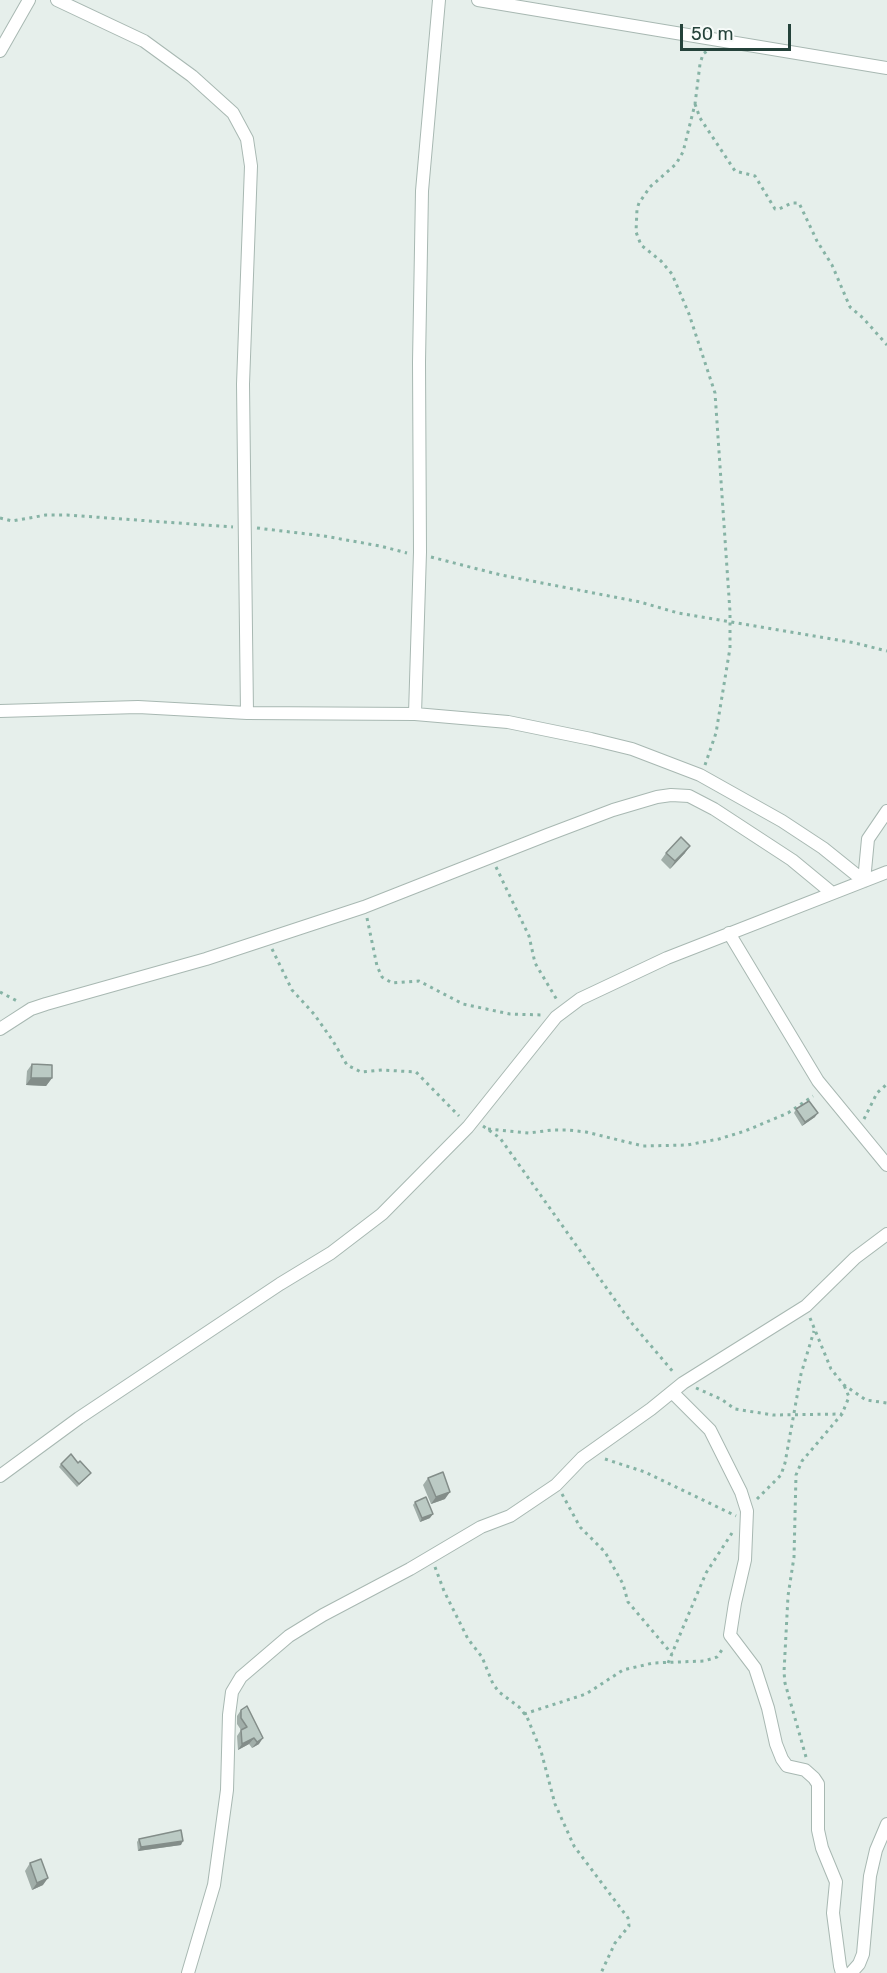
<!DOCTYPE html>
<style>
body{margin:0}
#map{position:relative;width:887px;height:1973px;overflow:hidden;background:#e6efeb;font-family:Rubik,sans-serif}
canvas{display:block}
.scale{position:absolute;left:680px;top:24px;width:111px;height:27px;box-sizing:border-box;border:3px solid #24423a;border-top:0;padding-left:8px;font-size:18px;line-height:21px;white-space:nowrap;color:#24423a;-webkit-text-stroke:4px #f7fbf9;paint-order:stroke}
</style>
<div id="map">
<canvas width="887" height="1973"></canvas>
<div class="scale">50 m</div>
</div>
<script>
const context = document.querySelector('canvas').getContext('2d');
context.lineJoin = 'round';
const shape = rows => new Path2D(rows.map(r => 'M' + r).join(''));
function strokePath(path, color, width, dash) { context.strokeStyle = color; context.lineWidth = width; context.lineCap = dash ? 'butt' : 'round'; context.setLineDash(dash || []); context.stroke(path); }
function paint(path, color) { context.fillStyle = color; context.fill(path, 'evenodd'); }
const path = shape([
 [695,104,700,118,735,171,755,176,775,209,779,209,792,203,799,203,817,241,832,265,850,307,863,318,887,345],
 [0,518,12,521,46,515,67,515,233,527],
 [257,528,324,536,380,546,407,553],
 [431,557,501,575,640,602,678,613,855,643,887,651],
 [705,765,716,733,730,648,730,612,715,393,689,314,672,274,661,261,641,245,636,232,637,209,639,203,650,187,676,164,683,152,695,104,700,64,703,54,707,51],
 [496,867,529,936,535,963,557,1000],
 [367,918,377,966,382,977,392,983,419,981,463,1004,510,1014,542,1015],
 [272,949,292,990,314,1014,333,1041,347,1065,361,1072,382,1070,416,1072,459,1116],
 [0,992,19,1002],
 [864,1119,877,1093,887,1084],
 [483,1126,500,1138,630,1321,674,1373],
 [488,1129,529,1133,552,1130,568,1130,586,1132,643,1146,687,1145,719,1139,745,1131,788,1113,813,1096],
 [810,1318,831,1369,844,1385,866,1400,887,1403],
 [696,1388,721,1399,735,1409,773,1415,842,1414],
 [605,1459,645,1472,736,1516],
 [562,1494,580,1527,605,1552,623,1584,628,1602,672,1654],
 [757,1499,781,1475,785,1463,801,1374,814,1331],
 [435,1567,444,1591,468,1639,482,1657,493,1684,499,1692,519,1707,527,1717,541,1751,555,1804,574,1846,628,1918,629,1926,615,1943,601,1973],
 [668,1663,706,1573,732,1533],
 [524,1714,586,1694,623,1670,653,1663,704,1661,717,1657,724,1647],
 [806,1757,785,1683,784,1672,788,1596,794,1557,796,1475,802,1461,842,1414,849,1397,844,1385]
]);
const minor = shape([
 [57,0,144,41,192,76,233,113,247,139,251,166,243,384,247,713],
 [478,0,887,68],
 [0,51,29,0],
 [0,711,138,707,247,713,415,714,508,722,591,739,632,749,700,775,782,821,823,848,864,881],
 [415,714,420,552,419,362,422,191,439,0],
 [864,881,868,839,887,811],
 [729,933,818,1081,887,1165],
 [0,1029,31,1009,46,1004,206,959,364,907,547,835,613,810,657,797,671,795,689,796,714,809,792,860,832,893],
 [672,1392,710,1430,741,1492,747,1511,745,1560,735,1603,730,1635,755,1668,768,1708,776,1744,782,1759,787,1766,805,1770,814,1778,818,1784,818,1830,822,1848,836,1882,833,1913,840,1966,842,1973],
 [0,1476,79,1418,280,1284,331,1253,382,1214,468,1127,556,1017,580,999,667,958,887,872],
 [188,1973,214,1885,227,1790,229,1715,232,1692,241,1677,289,1636,323,1615,410,1569,481,1527,510,1516,556,1485,582,1458,651,1409,683,1383,806,1306,855,1258,887,1234],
 [851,1973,859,1964,863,1954,870,1876,876,1850,887,1824]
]);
const wall = shape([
 [666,853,685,853,670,869,661,860],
 [32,1064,52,1078,46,1086,26,1085,27,1071],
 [796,1109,815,1117,802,1126,794,1113],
 [78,1463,91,1473,77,1487,59,1467,61,1464],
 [428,1478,445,1499,431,1504,423,1485],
 [415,1502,430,1518,420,1522,413,1505],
 [241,1710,259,1744,252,1748,249,1744,238,1750,237,1736,241,1730,237,1724,237,1716],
 [139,1839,181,1845,138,1851,137,1842],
 [30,1863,43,1885,32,1890,25,1871]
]);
const shadedWall = shape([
 [690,846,685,853,670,869,675,861],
 [31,1078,52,1078,46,1086,26,1085],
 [818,1113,815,1117,802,1126,805,1122],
 [450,1492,445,1499,431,1504,436,1497],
 [433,1514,430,1518,420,1522,422,1518],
 [254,1738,249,1744,238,1750,242,1744],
 [263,1738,259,1744,252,1748,257,1742],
 [183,1841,181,1845,138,1851,141,1847],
 [48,1878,43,1885,32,1890,37,1883]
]);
const building = shape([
 [681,837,690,846,675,861,666,853,681,837],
 [32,1064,52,1065,52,1078,31,1078,32,1064],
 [809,1101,818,1113,805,1122,796,1109,809,1101],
 [71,1454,78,1463,80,1461,91,1473,79,1484,61,1464,71,1454],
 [443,1472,450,1492,436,1497,428,1478,443,1472],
 [426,1497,433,1514,422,1518,415,1502,426,1497],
 [247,1706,263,1738,257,1742,254,1738,242,1744,241,1730,247,1727,241,1718,241,1710,247,1706],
 [181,1830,183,1841,141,1847,139,1839,181,1830],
 [41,1859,48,1878,37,1883,30,1863,41,1859]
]);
strokePath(minor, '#a8b8b2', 14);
strokePath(path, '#86b3a5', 3, [3, 4.5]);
strokePath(minor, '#fff', 12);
paint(wall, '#a1aea9');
paint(shadedWall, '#838d89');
paint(building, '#bbcac4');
strokePath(building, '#838d89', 1.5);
</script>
